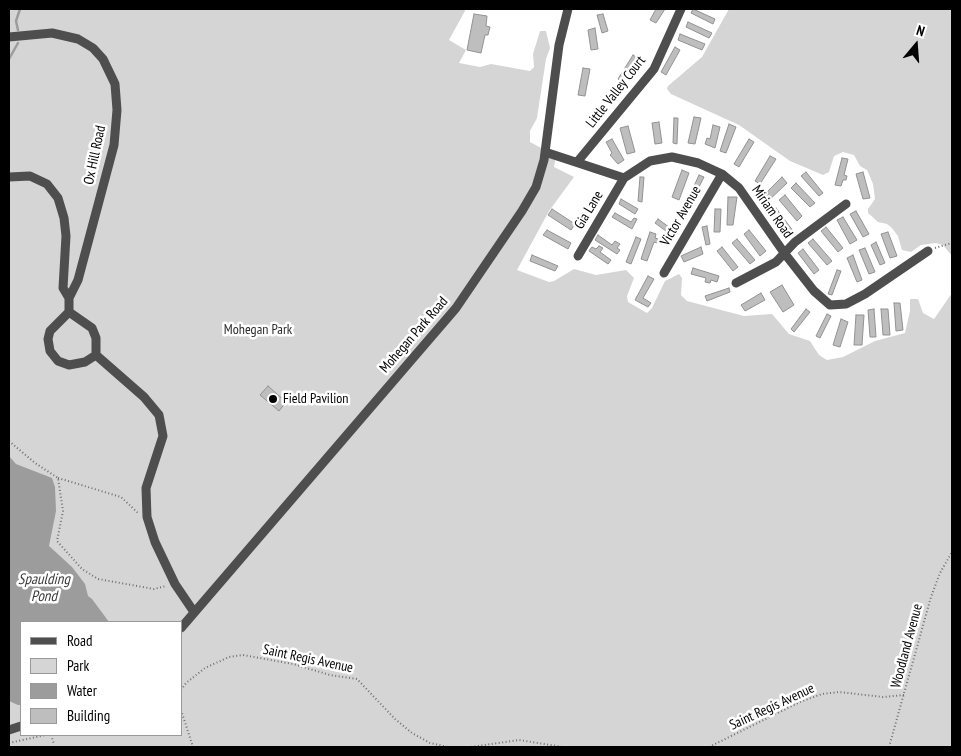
<!DOCTYPE html>
<style>
body{margin:0}
#map{position:relative;width:961px;height:756px;overflow:hidden;background:#fff;font-family:"PT Sans Narrow",sans-serif}
canvas{display:block}
.frame{position:absolute;inset:0;border:10px solid #000;pointer-events:none}
.legend{position:absolute;left:20px;top:621px;width:162px;height:115px;box-sizing:border-box;background:#fff;border:1px solid #999;margin:0;padding:6px 9px;list-style:none;font-size:15px;color:#000}
.legend li{display:flex;align-items:center;gap:10px;height:25px}
.legend b{width:25px;border:1px solid #999}
.north{position:absolute;left:891px;top:20px;width:50px;height:50px;-webkit-text-stroke:4px #fff;paint-order:stroke;rotate:18deg;font-size:14px;font-weight:700;line-height:20px;text-align:center;color:#000}
.north::after{content:'';display:block;margin:auto;width:18px;height:22px;background:#000;clip-path:polygon(50% 0,100% 100%,50% 72%,0 100%)}
</style>
<div id="map">
<canvas width="961" height="756"></canvas>
<div class="frame"></div>
<ul class="legend">
<li><b style="height:6px;background:#4e4e4e"></b>Road</li>
<li><b style="height:14px;background:#d5d5d5"></b>Park</li>
<li><b style="height:14px;background:#9c9c9c"></b>Water</li>
<li><b style="height:14px;background:#bebebe"></b>Building</li>
</ul>
<div class="north">N</div>
</div>
<script>
const context = document.querySelector('canvas').getContext('2d');
context.lineJoin = 'round';
function paint(path, color) { context.fillStyle = color; context.fill(path, 'evenodd'); }
const shape = rows => new Path2D(rows.map(r => 'M' + r).join(''));
function strokePath(path, color, width, dash) { context.strokeStyle = color; context.lineWidth = width; context.lineCap = dash ? 'butt' : 'round'; context.setLineDash(dash || []); context.stroke(path); }
function write(font, color, halo, rows, align = 'center') {
  context.font = font + ' "PT Sans Narrow",sans-serif'; context.lineWidth = 5; context.setLineDash([]); context.textBaseline = 'middle'; context.strokeStyle = halo; context.fillStyle = color; for (const [text, x, y, turn = 0] of rows) {
    context.save(); context.translate(x, y); context.rotate((+turn || 0) * Math.PI / 180); context.textAlign = isNaN(turn) ? turn : align; if (halo) context.strokeText(text, 0, 0); context.fillText(text, 0, 0); context.restore();
  }
}
const green = shape([
 [9,9,466,9,449,40,466,50,459,63,480,67,491,64,530,71,534,67,533,54,540,31,546,31,550,48,546,59,537,118,530,131,530,142,556,156,554,167,574,177,549,211,517,270,549,282,554,281,574,269,596,275,626,270,634,278,627,296,628,302,647,313,652,308,665,281,679,274,682,278,681,295,687,301,744,316,772,314,789,334,810,341,819,355,827,360,843,357,875,341,905,333,910,311,910,299,918,299,923,313,934,319,952,293,952,747,9,747],
 [21,622,181,622,181,735,21,735],
 [729,9,952,9,952,256,943,245,936,243,921,245,911,252,902,250,898,236,891,227,887,224,878,222,868,213,868,209,875,199,873,184,867,170,860,166,854,155,843,152,834,156,829,172,823,175,790,161,739,125,671,94,667,89,668,86,702,57]
]);
const water = shape([
 [9,456,16,464,52,478,55,487,56,511,49,546,72,567,85,584,88,596,92,599,109,622,21,622,21,705,18,705,9,701]
]);
const stream = shape([
 [18,30,16,21,20,9],
 [9,59,18,43]
]);
const building = shape([
 [656,9,665,9,656,23,650,20,656,9],
 [693,9,715,19,713,24,691,13,693,9],
 [474,14,487,16,486,26,490,27,488,35,485,35,481,53,467,50,474,14],
 [603,14,608,31,602,33,597,15,603,14],
 [688,22,712,33,709,38,686,27,688,22],
 [595,28,598,49,591,50,588,30,595,28],
 [680,34,705,44,702,50,678,40,680,34],
 [675,47,680,50,666,75,661,72,675,47],
 [633,55,639,59,624,82,618,79,633,55],
 [583,68,590,69,585,96,578,95,583,68],
 [694,117,701,118,695,144,688,143,694,117],
 [674,118,678,118,677,144,673,143,674,118],
 [659,122,662,143,655,144,652,123,659,122],
 [729,124,736,127,726,153,720,151,729,124],
 [713,125,720,127,715,148,705,144,707,138,710,139,713,125],
 [628,126,635,152,627,154,620,128,628,126],
 [612,139,624,160,618,164,610,155,612,153,606,142,612,139],
 [749,139,754,142,739,167,734,164,749,139],
 [770,156,776,159,760,184,755,181,770,156],
 [842,158,848,159,844,175,847,176,846,180,843,180,841,186,835,185,842,158],
 [682,170,689,173,679,200,672,197,682,170],
 [806,172,823,193,819,196,801,176,806,172],
 [863,172,870,198,863,199,856,174,863,172],
 [699,175,704,177,693,199,689,197,699,175],
 [640,177,644,177,642,202,638,201,640,177],
 [782,177,787,183,765,204,760,199,782,177],
 [796,183,815,203,810,207,791,188,796,183],
 [785,195,802,216,797,221,779,200,785,195],
 [728,197,737,197,733,225,727,225,728,197],
 [621,199,638,209,635,214,619,204,621,199],
 [776,208,793,231,787,235,786,232,783,234,778,227,781,225,771,212,776,208],
 [552,209,575,224,571,230,548,215,552,209],
 [715,209,721,209,720,232,714,232,715,209],
 [856,211,869,234,863,237,850,214,856,211],
 [615,213,631,222,634,218,637,219,632,229,612,217,615,213],
 [843,217,857,240,850,244,837,220,843,217],
 [658,219,673,230,670,234,655,223,658,219],
 [707,226,710,244,706,245,702,227,707,226],
 [826,227,843,248,838,252,821,231,826,227],
 [547,230,571,243,568,249,543,235,547,230],
 [749,230,766,251,760,256,744,234,749,230],
 [650,232,656,234,655,238,658,239,657,243,654,242,647,261,641,259,650,232],
 [888,232,897,256,890,258,881,234,888,232],
 [598,235,612,245,615,241,620,244,617,248,620,250,617,254,595,240,598,235],
 [636,237,641,239,631,264,626,262,636,237],
 [737,239,755,260,750,264,732,243,737,239],
 [813,239,832,261,827,265,808,243,813,239],
 [876,242,885,263,880,265,871,245,876,242],
 [599,246,603,248,600,252,611,260,608,264,589,251,592,247,596,249,599,246],
 [701,247,703,254,684,262,681,256,701,247],
 [722,247,738,267,733,271,717,251,722,247],
 [865,248,875,272,869,274,859,250,865,248],
 [803,249,819,270,814,274,798,253,803,249],
 [532,255,558,266,555,271,530,261,532,255],
 [853,255,862,280,857,282,847,258,853,255],
 [693,268,719,276,717,282,711,280,710,283,705,282,706,278,691,274,693,268],
 [837,270,841,271,832,295,828,294,837,270],
 [648,276,654,279,643,298,651,303,648,307,635,300,648,276],
 [782,285,794,305,783,312,770,292,782,285],
 [729,288,730,292,707,301,705,296,729,288],
 [761,293,765,300,745,311,741,305,761,293],
 [894,303,900,303,903,330,896,331,894,303],
 [806,309,810,312,794,332,791,329,806,309],
 [874,309,876,337,870,337,868,310,874,309],
 [881,309,888,309,890,335,883,335,881,309],
 [827,314,831,316,820,338,816,336,827,314],
 [856,315,864,315,862,345,854,345,856,315],
 [841,319,848,322,840,347,833,345,841,319],
 [268,386,286,402,279,411,260,395,268,386]
]);
const path = shape([
 [935,248,952,243],
 [9,441,35,463,58,478,63,511,57,541,82,569,98,579,154,589,166,586],
 [58,478,121,497,138,513],
 [181,690,186,683,205,668,229,657,243,655,293,664,330,675,357,679,395,719,412,733,430,743,448,747],
 [181,710,193,747],
 [51,735,54,744],
 [9,743,45,735],
 [471,747,519,740,563,747],
 [709,747,800,702,822,694,839,692,883,697,904,695],
 [889,747,931,597,940,573,952,552]
]);
const minor = shape([
 [9,37,52,33,78,39,93,48,103,59,115,84,117,110,114,145,78,280,69,298],
 [545,152,624,178,650,161,672,157,698,163,722,174,739,188,785,254,814,291,830,305,846,304,865,294,928,251],
 [578,161,654,69,681,9],
 [9,177,30,176,47,184,58,198,64,218,66,236,63,288,69,298,69,312,50,331,48,339,50,351,58,361,69,365,85,362,96,355],
 [578,256,624,178],
 [664,273,722,174],
 [736,283,776,262,795,242,846,204],
 [69,312,92,328,96,338,96,355],
 [96,355,144,397,159,415,163,436,146,488,147,517,155,542,175,584,194,612],
 [181,628,456,308,522,211,536,187,544,160,559,45,568,9],
 [9,730,21,726]
]);
const markers = [
 [273,399,5,"#000"]
];
const streetNames = [
 ["Little Valley Court",616,92,-52],
 ["Ox Hill Road",95,155,-78],
 ["Gia Lane",589,210,-59],
 ["Miriam Road",772,212,55],
 ["Victor Avenue",681,216,-60],
 ["Mohegan Park Road",414,335,-49],
 ["Woodland Avenue",907,646,-75],
 ["Saint Regis Avenue",308,659,12],
 ["Saint Regis Avenue",772,707,-25]
];
const parkNames = [
 ["Mohegan Park",258,330]
];
const poiNames = [
 ["Field Pavilion",283,399]
];
const waterNames = [
 ["Spaulding",44,580],
 ["Pond",44,597]
];
paint(green, '#d5d5d5');
paint(water, '#9c9c9c');
strokePath(stream, '#9c9c9c', 2.5);
paint(building, '#bebebe');
strokePath(building, '#929292', 1);
strokePath(path, '#707070', 2, [1, 2.5]);
strokePath(minor, '#4e4e4e', 9);
for (const [x, y, r, color] of markers) { const dot = new Path2D(); dot.arc(x, y, r, 0, 2 * Math.PI); context.fillStyle = color; context.fill(dot); strokePath(dot, '#fff', 2); }
write('14px', '#000', '#fff', streetNames);
write('14px', '#2c2c2c', '#fff', parkNames);
write('14px', '#000', '#fff', poiNames, 'left');
write('italic 15px', '#3d3d3d', '#fff', waterNames);
</script>
